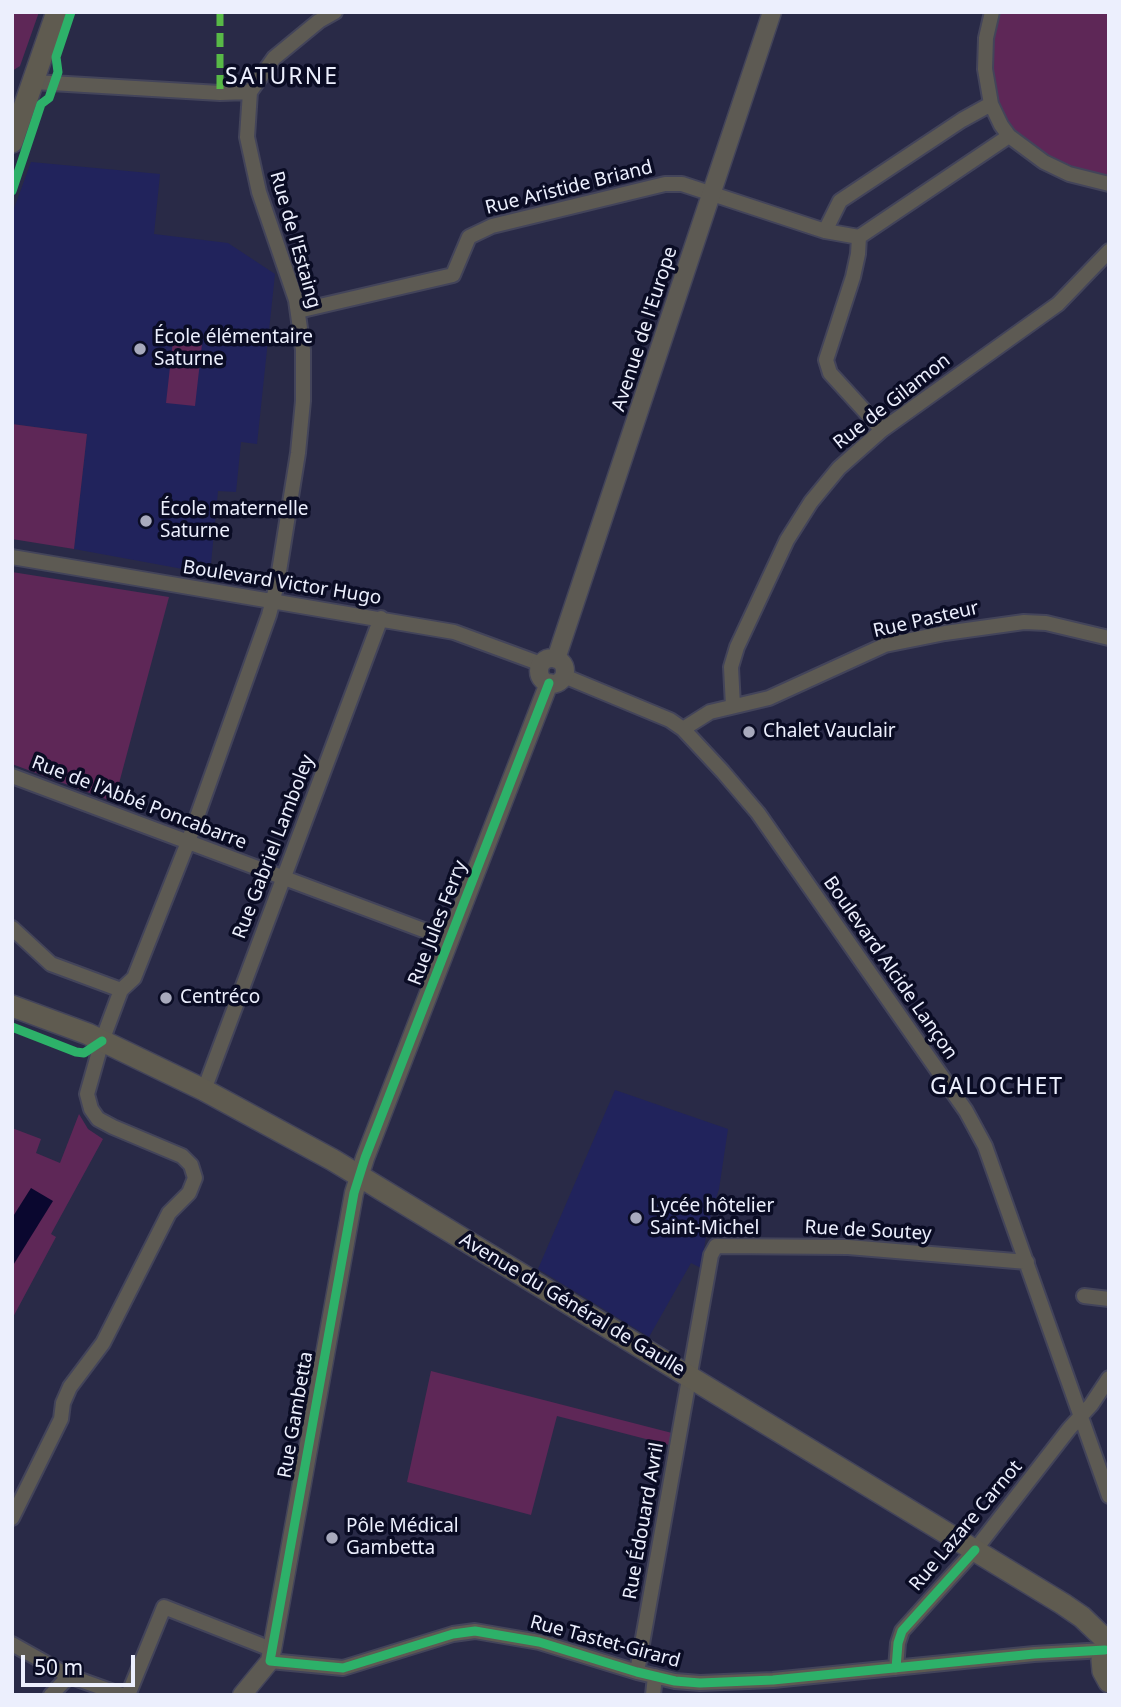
<!DOCTYPE html>
<meta charset="utf-8">
<style>
body{margin:0}
#map{position:relative;width:1121px;height:1707px;overflow:hidden;background:#292a47;font-family:"Noto Sans",sans-serif}
canvas{display:block}
.frame{position:absolute;inset:0;border:14px solid #eceffd;pointer-events:none}
.scale{position:absolute;left:21px;top:1655px;width:114px;height:32px;box-sizing:border-box;border:4px solid #eceffd;border-top:0;padding-left:9px;font-size:21px;line-height:24px;white-space:nowrap;color:#eceffd;-webkit-text-stroke:5px #0a0c24;paint-order:stroke}
</style>
<div id="map">
<canvas width="1121" height="1707"></canvas>
<div class="frame"></div>
<div class="scale">50 m</div>
</div>
<script>
const context = document.querySelector('canvas').getContext('2d');
context.lineJoin = 'round';
function paint(path, color) { context.fillStyle = color; context.fill(path, 'evenodd'); }
const shape = rows => new Path2D(rows.map(r => 'M' + r).join(''));
function strokePath(path, color, width, dash) { context.strokeStyle = color; context.lineWidth = width; context.lineCap = dash ? 'butt' : 'round'; context.setLineDash(dash || []); context.stroke(path); }
function write(font, color, halo, rows, align = 'center') {
  context.font = font + ' "Noto Sans",sans-serif'; context.lineWidth = 7; context.setLineDash([]); context.textBaseline = 'middle'; context.strokeStyle = halo; context.fillStyle = color; for (const [text, x, y, turn = 0] of rows) {
    context.save(); context.translate(x, y); context.rotate((+turn || 0) * Math.PI / 180); context.textAlign = isNaN(turn) ? turn : align; if (halo) context.strokeText(text, 0, 0); context.fillText(text, 0, 0); context.restore();
  }
}
const built = shape([
 [31,162,160,174,154,234,228,243,275,274,257,444,241,442,236,492,218,491,210,574,74,549,87,434,12,424,12,214],
 [615,1090,728,1129,719,1189,708,1224,701,1268,691,1263,649,1337,538,1269]
]);
const green = shape([
 [12,12,39,12,20,66,12,71],
 [998,12,1109,12,1109,178,1094,175,1040,153,1012,132,998,109,990,70,993,26],
 [173,340,202,344,195,406,166,403],
 [12,424,87,434,74,549,12,539],
 [12,572,169,597,114,802,12,764],
 [79,1114,88,1129,103,1139,51,1234,56,1237,12,1319,12,1128,41,1139,36,1153,60,1163],
 [431,1371,672,1433,669,1445,557,1416,531,1515,407,1482]
]);
const water = shape([
 [31,1188,53,1201,12,1267,12,1218]
]);
const minor = shape([
 [992,12,986,38,985,69,991,104,1001,125,1009,136,1044,162,1069,174,1109,184],
 [34,82,220,93,250,92],
 [825,231,840,201,962,120,991,104],
 [859,237,858,254,853,277,826,360,830,373,882,430],
 [298,311,453,275,469,237,492,226,665,184,682,184,825,231,859,237,1009,136],
 [12,557,454,632,541,664],
 [564,676,670,720,683,729,723,772,758,813,966,1111,985,1146,1109,1496],
 [733,706,731,667,737,647,787,540,811,502,839,468,882,430,1058,304,1109,251],
 [683,729,710,712,769,698,885,645,945,633,1024,622,1046,623,1109,638],
 [12,776,450,940],
 [12,928,51,964,121,990],
 [121,990,134,978,188,842,269,615,277,584,298,453,303,401,303,350,296,300,259,192,247,137,250,92,274,58,319,21,335,12],
 [204,1090,381,618],
 [1084,1296,1109,1299],
 [12,1518,61,1419,63,1403,70,1387,103,1343,169,1213,189,1193,195,1178,191,1165,182,1156,113,1127,98,1119,91,1109,87,1094,102,1041,121,990],
 [12,1644,69,1676,122,1695],
 [270,1661,343,1668,453,1634,475,1631,539,1642,637,1672,675,1681,700,1683,773,1680,1034,1654,1105,1650],
 [896,1668,898,1643,902,1631,975,1550,1069,1429,1091,1405,1109,1378],
 [637,1672,711,1255,716,1246,848,1247,1027,1262],
 [51,1695,69,1676],
 [128,1695,164,1607,271,1649],
 [653,1695,655,1676]
]);
const tertiary = shape([
 '539 671a13 13 0 1 1 26 0a13 13 0 1 1-26 0Z',
 [556,659,772,12],
 [242,1695,270,1661,354,1193,365,1158,549,683]
]);
const secondary = shape([
 [12,142,57,12],
 [12,1006,88,1034,204,1090,333,1160,1063,1604,1082,1617,1109,1643],
 [1109,1644,1102,1660,1103,1671,1109,1682]
]);
const quiet = shape([
 [220,12,220,93]
]);
const cycleway = shape([
 [12,191,41,104,49,98,58,72,56,57,71,12],
 [12,1027,76,1052,84,1053,102,1041],
 [270,1661,354,1193,365,1158,549,683],
 [270,1661,343,1668,453,1634,475,1631,539,1642,637,1672,675,1681,700,1683,773,1680,1034,1654,1105,1650],
 [896,1668,898,1643,902,1631,975,1550]
]);
const markers = [
 [140,349,7,"#a8aabd"],
 [146,521,7,"#a8aabd"],
 [749,732,7,"#a8aabd"],
 [166,998,7,"#a8aabd"],
 [636,1218,7,"#a8aabd"],
 [332,1538,7,"#a8aabd"]
];
const streetNames = [
 ["Rue Aristide Briand",569,188,-14],
 ["Rue de l'Estaing",295,240,74],
 ["Avenue de l'Europe",645,329,-72],
 ["Rue de Gilamon",892,402,-38],
 ["Boulevard Victor Hugo",282,583,9],
 ["Rue Pasteur",926,620,-13],
 ["Rue de l'Abbé Poncabarre",139,803,21],
 ["Rue Gabriel Lamboley",274,847,-69],
 ["Rue Jules Ferry",438,923,-69],
 ["Boulevard Alcide Lançon",890,968,55],
 ["Rue de Soutey",868,1231,3],
 ["Avenue du Général de Gaulle",572,1305,31],
 ["Rue Gambetta",296,1415,-80],
 ["Rue Édouard Avril",644,1521,-80],
 ["Rue Lazare Carnot",966,1526,-50],
 ["Rue Tastet-Girard",605,1642,15]
];
const poiNames = [
 ["École élémentaire",154,338],
 ["Saturne",154,360],
 ["École maternelle",160,510],
 ["Saturne",160,532],
 ["Chalet Vauclair",763,732],
 ["Centréco",180,998],
 ["Lycée hôtelier",650,1207],
 ["Saint-Michel",650,1229],
 ["Pôle Médical",346,1527],
 ["Gambetta",346,1549]
];
const quarterNames = [
 ["SATURNE",282,77],
 ["GALOCHET",997,1087]
];
paint(built, '#21235c');
paint(green, '#5e2757');
paint(water, '#0a072f');
strokePath(minor, '#43445a', 18);
strokePath(tertiary, '#43445a', 21);
strokePath(secondary, '#43445a', 24);
strokePath(minor, '#5d5a53', 14);
strokePath(tertiary, '#5d5a53', 18);
strokePath(secondary, '#5f5b50', 21);
strokePath(quiet, '#58b947', 7, [14, 7]);
strokePath(cycleway, '#2db169', 9);
for (const [x, y, r, color] of markers) { const dot = new Path2D(); dot.arc(x, y, r, 0, 2 * Math.PI); context.fillStyle = color; context.fill(dot); strokePath(dot, '#0a0c24', 2.5); }
write('19px', '#eceffd', '#0a0c24', streetNames);
write('19px', '#eceffd', '#0a0c24', poiNames, 'left');
context.letterSpacing = '2px';
write('23px', '#eceffd', '#0a0c24', quarterNames);
context.letterSpacing = '0px';
</script>
